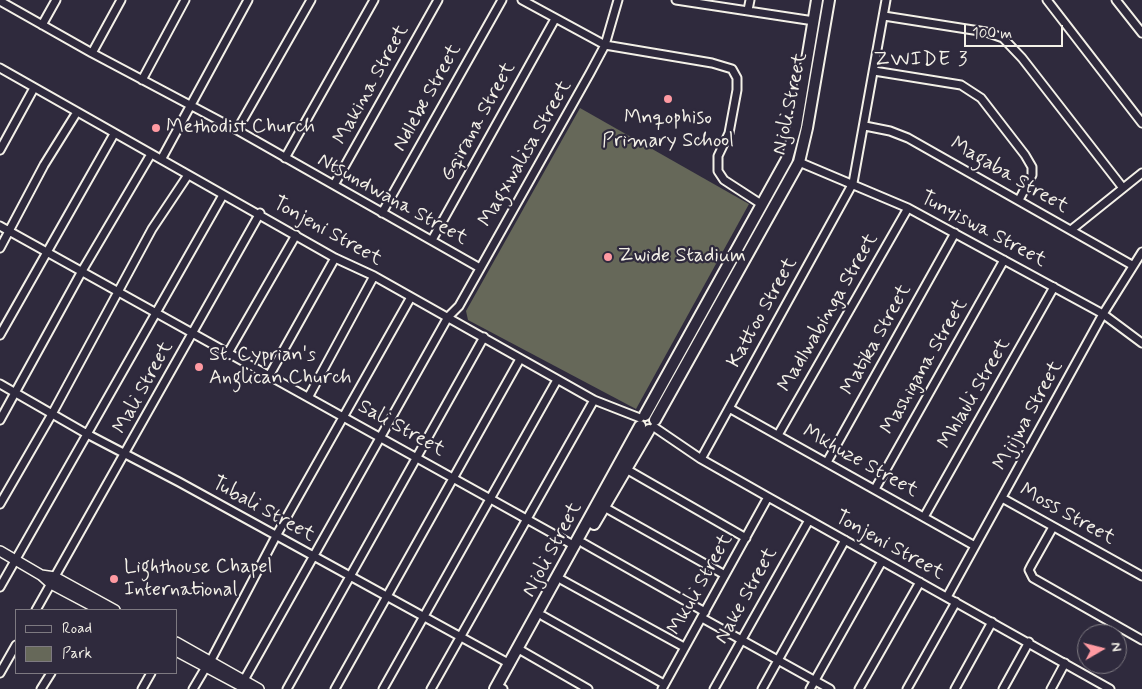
<!DOCTYPE html>
<style>
body{margin:0}
#map{position:relative;width:1142px;height:689px;overflow:hidden;background:#2f2a3d;font-family:Mynerve,sans-serif}
canvas{display:block}
.legend{position:absolute;left:15px;top:609px;width:162px;height:65px;box-sizing:border-box;background:#2f2a3d;border:1px solid #7e7a81;margin:0;padding:6px 9px;list-style:none;font-size:15px;color:#f4f1e8}
.legend li{display:flex;align-items:center;gap:10px;height:25px}
.legend b{width:25px;border:1px solid #7e7a81}
.north{position:absolute;left:1077px;top:624px;width:50px;height:50px;box-sizing:border-box;background:#2f2a3d;border:1px solid #7e7a81;border-radius:50%;rotate:82deg;font-size:14px;font-weight:700;line-height:20px;text-align:center;color:#f4f1e8}
.north::after{content:'';display:block;margin:auto;width:18px;height:22px;background:#ff9aa2;clip-path:polygon(50% 0,100% 100%,50% 72%,0 100%)}
.scale{position:absolute;left:964px;top:25px;width:99px;height:22px;box-sizing:border-box;border:2px solid #f4f1e8;border-top:0;padding-left:6px;font-size:15px;line-height:18px;white-space:nowrap;color:#f4f1e8;-webkit-text-stroke:4px #2f2a3d;paint-order:stroke}
</style>
<div id="map">
<canvas width="1142" height="689"></canvas>
<ul class="legend">
<li><b style="height:6px;background:#2f2a3d"></b>Road</li>
<li><b style="height:14px;background:#666859"></b>Park</li>
</ul>
<div class="north">N</div>
<div class="scale">100 m</div>
</div>
<script>
const context = document.querySelector('canvas').getContext('2d');
context.lineJoin = 'round';
function paint(path, color) { context.fillStyle = color; context.fill(path, 'evenodd'); }
const shape = rows => new Path2D(rows.map(r => 'M' + r).join(''));
function strokePath(path, color, width, dash) { context.strokeStyle = color; context.lineWidth = width; context.lineCap = dash ? 'butt' : 'round'; context.setLineDash(dash || []); context.stroke(path); }
function write(font, color, halo, rows, align = 'center') {
  context.font = font + ' Mynerve,sans-serif'; context.lineWidth = 4.5; context.setLineDash([]); context.textBaseline = 'middle'; context.strokeStyle = halo; context.fillStyle = color; for (const [text, x, y, turn = 0] of rows) {
    context.save(); context.translate(x, y); context.rotate((+turn || 0) * Math.PI / 180); context.textAlign = isNaN(turn) ? turn : align; if (halo) context.strokeText(text, 0, 0); context.fillText(text, 0, 0); context.restore();
  }
}
const green = shape([
 [580,108,749,204,636,409,468,320,466,311]
]);
const minor = shape([
 [522,0,605,45,712,63,732,69,737,78,737,90,729,133,718,156,718,171,724,180,761,204],
 [676,0,814,21],
 [1047,0,1142,123],
 [1116,0,1142,33],
 [0,1,92,53,237,130,480,268],
 [748,10,750,0],
 [884,16,986,32,1003,38,1022,58,1123,188],
 [42,25,56,0],
 [92,53,121,0],
 [0,68,335,258,374,276,594,400,640,418],
 [874,71,961,85,981,98,1025,155,1032,167,1032,175,1019,200],
 [142,80,185,0],
 [865,126,890,131,908,138,1132,265],
 [237,130,311,0],
 [0,150,34,88],
 [162,158,248,0],
 [285,158,374,0],
 [799,162,908,208,1103,314,1142,343],
 [334,185,438,0],
 [382,213,502,0],
 [0,226,575,546],
 [1071,230,1142,173],
 [432,240,555,19],
 [0,248,44,165,77,112],
 [0,335,114,134],
 [228,353,296,235],
 [269,376,335,258],
 [0,384,87,434,179,482,510,664],
 [309,396,374,276],
 [729,408,975,546],
 [0,420,82,271,151,154],
 [654,427,701,459,768,497,1110,689],
 [778,435,908,208],
 [701,459,853,183,886,0],
 [827,462,955,233],
 [626,469,746,538],
 [875,489,1004,260],
 [1002,498,1142,576],
 [0,504,52,414,152,229,188,175],
 [604,507,725,575],
 [924,517,1054,287],
 [1053,527,1031,566,1029,570,1033,578,1142,640],
 [583,543,705,612],
 [562,580,684,647],
 [0,587,223,195],
 [947,597,1103,314,1142,252],
 [36,610,260,213],
 [543,616,664,684],
 [702,618,830,689],
 [522,651,588,689],
 [211,660,276,536,411,297],
 [0,673,16,645],
 [244,680,448,317,459,306,590,73,605,45,618,0],
 [501,688,503,689],
 [41,689,51,673],
 [142,689,151,673],
 [193,689,206,667],
 [287,689,484,337],
 [335,689,520,359],
 [383,689,557,380],
 [431,689,594,400],
 [662,689,768,497],
 [714,689,809,520],
 [762,689,845,540],
 [810,689,882,561],
 [859,689,920,582],
 [907,689,956,602],
 [955,689,992,622],
 [1003,689,1029,642],
 [1051,689,1065,663]
]);
const tertiary = shape([
 [0,551,41,575,51,584,100,610],
 [41,575,55,577,115,610],
 [176,642,259,689],
 [176,651,247,689]
]);
const secondary = shape([
 [645,415,787,159,796,126,817,0],
 [655,420,799,162,807,128,829,0],
 [594,524,649,430],
 [495,689,640,426]
]);
const markers = [
 [668,99,5,"#ff9aa2"],
 [156,128,5,"#ff9aa2"],
 [608,257,5,"#ff9aa2"],
 [199,367,5,"#ff9aa2"],
 [114,579,5,"#ff9aa2"]
];
const streetNames = [
 ["Makina Street",372,85,-61],
 ["Ndlebe Street",428,98,-61],
 ["Njoli Street",791,104,-78],
 ["Gqirana Street",479,122,-61],
 ["Magxwalisa Street",526,154,-60],
 ["Magaba Street",1009,176,30],
 ["Ntsundwana Street",392,200,29],
 ["Tunyiswa Street",983,230,28],
 ["Tonjeni Street",327,232,29],
 ["Kattoo Street",763,313,-61],
 ["Madlwabinga Street",829,313,-60],
 ["Matika Street",877,340,-61],
 ["Mashigana Street",925,367,-60],
 ["Mali Street",144,388,-61],
 ["Mhlauli Street",975,394,-60],
 ["Mjijwa Street",1029,416,-61],
 ["Sali Street",401,429,29],
 ["Mkhuze Street",860,462,29],
 ["Tubali Street",263,510,29],
 ["Moss Street",1067,515,29],
 ["Tonjeni Street",889,546,29],
 ["Njoli Street",553,550,-62],
 ["Mkuli Street",701,585,-61],
 ["Nake Street",747,596,-61]
];
const poiNames = [
 ["Mnqophiso",668,119,"center"],
 ["Primary School",668,142,"center"],
 ["Methodist Church",166,128],
 ["Zwide Stadium",618,257],
 ["St. Cyprian's",209,356],
 ["Anglican Church",209,379],
 ["Lighthouse Chapel",124,568],
 ["International",124,591]
];
const neighbourhoodNames = [
 ["ZWIDE 3",921,61]
];
paint(green, '#666859');
strokePath(minor, '#f4f1e8', 11);
strokePath(tertiary, '#f4f1e8', 12);
strokePath(secondary, '#f4f1e8', 14);
strokePath(minor, '#2f2a3d', 7);
strokePath(tertiary, '#2f2a3d', 9);
strokePath(secondary, '#2f2a3d', 10);
for (const [x, y, r, color] of markers) { const dot = new Path2D(); dot.arc(x, y, r, 0, 2 * Math.PI); context.fillStyle = color; context.fill(dot); strokePath(dot, '#2f2a3d', 2); }
write('20px', '#f4f1e8', '#2f2a3d', streetNames);
write('20px', '#f4f1e8', '#2f2a3d', poiNames, 'left');
context.letterSpacing = '1px';
write('21px', '#f4f1e8', '#2f2a3d', neighbourhoodNames);
context.letterSpacing = '0px';
</script>
